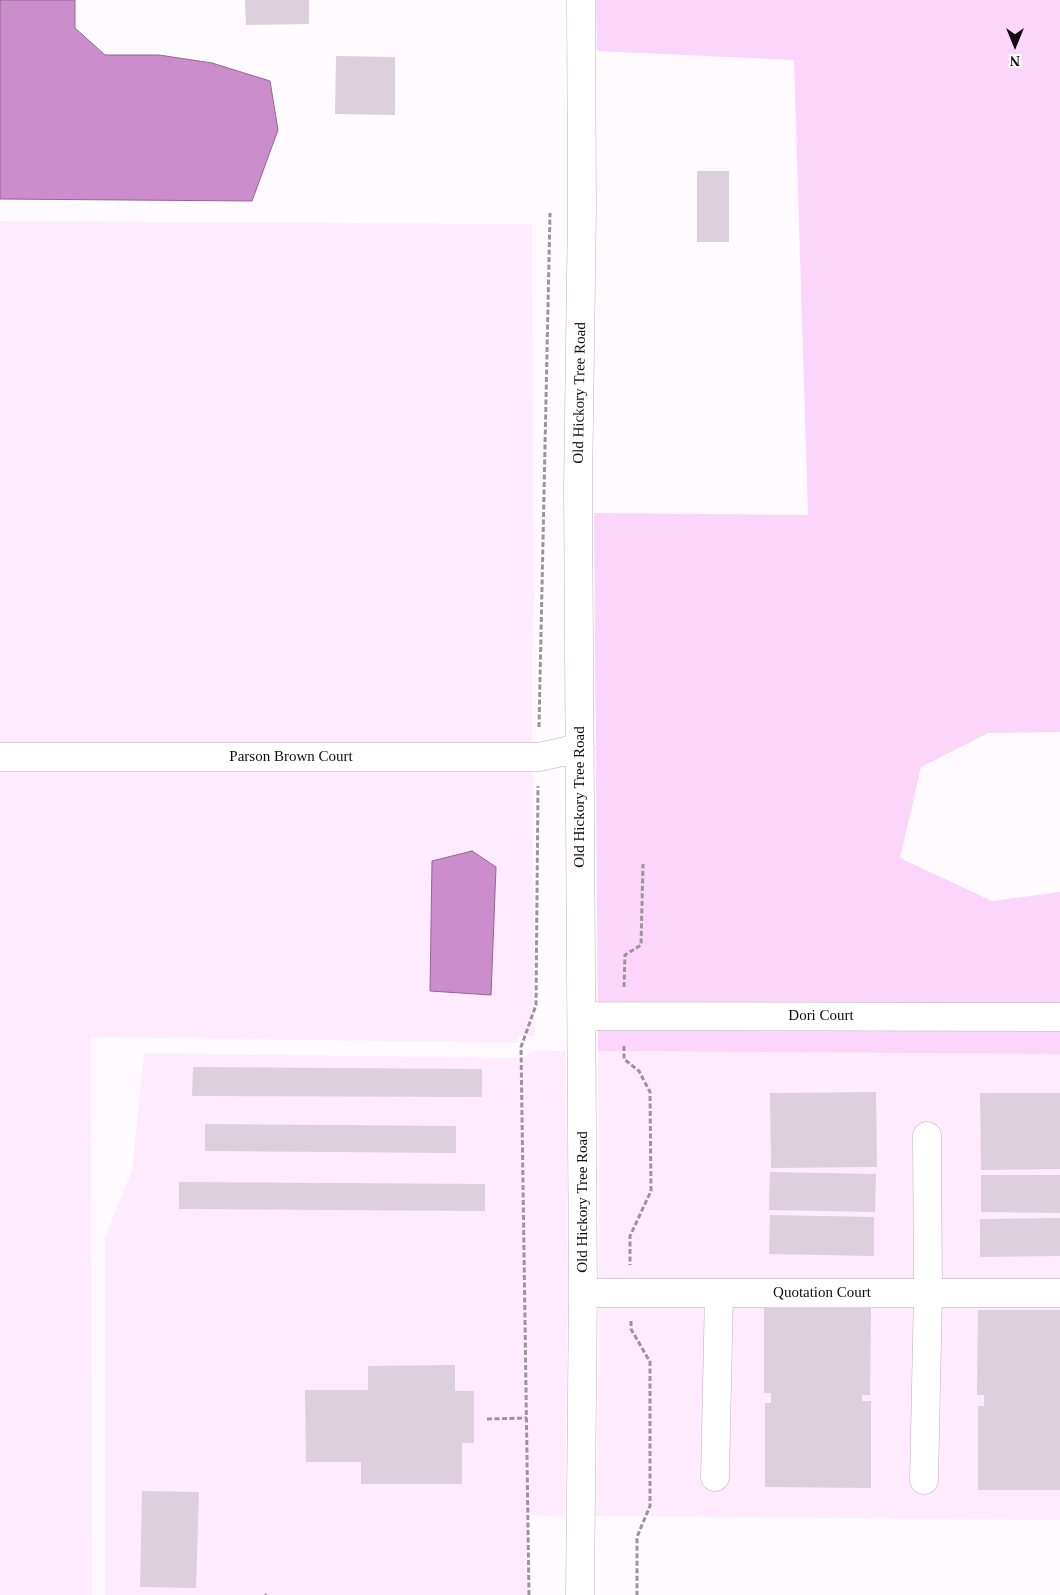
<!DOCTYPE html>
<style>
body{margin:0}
#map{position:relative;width:1060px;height:1595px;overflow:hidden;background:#fffafe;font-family:"Times New Roman",serif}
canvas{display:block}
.north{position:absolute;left:990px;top:20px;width:50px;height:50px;-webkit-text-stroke:4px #fff;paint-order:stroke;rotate:180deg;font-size:14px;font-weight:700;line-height:20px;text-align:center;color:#100c10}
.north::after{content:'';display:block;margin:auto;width:18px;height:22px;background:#100c10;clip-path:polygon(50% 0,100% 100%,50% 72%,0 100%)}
</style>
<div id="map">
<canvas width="1060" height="1595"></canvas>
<div class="north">N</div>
</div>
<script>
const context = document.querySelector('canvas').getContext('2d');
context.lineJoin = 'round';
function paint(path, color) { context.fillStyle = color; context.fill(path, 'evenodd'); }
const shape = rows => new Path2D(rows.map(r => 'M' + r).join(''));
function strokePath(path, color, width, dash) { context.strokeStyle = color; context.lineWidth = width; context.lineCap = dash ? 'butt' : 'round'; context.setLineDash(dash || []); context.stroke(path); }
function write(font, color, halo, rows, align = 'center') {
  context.font = font + ' "Times New Roman",serif'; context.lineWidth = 5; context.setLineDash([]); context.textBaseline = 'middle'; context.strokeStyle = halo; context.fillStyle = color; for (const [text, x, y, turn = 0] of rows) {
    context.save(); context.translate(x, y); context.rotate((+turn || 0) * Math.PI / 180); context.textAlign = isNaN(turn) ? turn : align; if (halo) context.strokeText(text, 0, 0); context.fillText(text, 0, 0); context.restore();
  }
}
const built = shape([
 [0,221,532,224,534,603,532,661,534,1036,518,1036,518,1043,91,1037,92,1595,0,1595],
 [539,1050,566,1051,568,1293,565,1516,529,1515,529,1595,105,1595,105,1237,132,1171,144,1053,518,1058,526,1056,529,1052],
 [598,1051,1060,1054,1060,1520,596,1516,599,1313]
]);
const green = shape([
 [596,0,1060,0,1060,732,988,733,921,767,900,858,992,901,1060,892,1060,1054,598,1051,594,513,808,515,794,60,597,51]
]);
const water = shape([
 [0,0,75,0,75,28,105,55,159,55,212,63,270,81,278,130,252,201,0,199,0,0],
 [472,851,496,867,491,995,430,991,432,861,472,851]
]);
const building = shape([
 [245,0,309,0,309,24,246,25],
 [336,56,395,57,395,115,335,114],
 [697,171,729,171,729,242,697,242],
 [193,1067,482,1069,482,1097,192,1096],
 [876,1092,877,1167,771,1168,770,1093],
 [980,1093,1060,1093,1060,1169,981,1170],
 [205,1124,456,1126,456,1153,205,1151],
 [770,1172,876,1174,875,1212,769,1210],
 [981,1175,1060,1175,1060,1213,981,1212],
 [179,1182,485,1184,485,1211,179,1209],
 [770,1215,874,1217,874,1256,769,1254],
 [1060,1218,1060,1256,980,1257,980,1219],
 [764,1308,871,1308,870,1395,862,1395,862,1401,871,1401,871,1488,765,1487,765,1403,771,1403,771,1393,764,1393],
 [978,1310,1060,1310,1060,1490,978,1490,978,1406,984,1406,984,1395,977,1395],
 [455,1365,455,1391,474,1391,474,1443,462,1443,462,1484,361,1484,361,1462,306,1462,305,1390,368,1390,368,1366],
 [142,1491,199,1492,196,1588,140,1587]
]);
const path = shape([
 [539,727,550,213],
 [624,987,625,955,641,945,643,864],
 [624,1046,624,1059,639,1071,650,1092,651,1191,630,1236,630,1265],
 [631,1321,631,1329,650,1362,650,1506,637,1537,637,1595],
 [487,1419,527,1418],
 [265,1594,266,1595],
 [529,1595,521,1047,536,1005,538,786]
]);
const minor = shape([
 [0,757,539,757,580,748],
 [582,1016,1060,1017],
 [583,1293,1060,1293],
 [715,1477,719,1293],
 [924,1480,928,1293,927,1136],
 [580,1595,583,1293,578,487,582,209,581,0]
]);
const streetNames = [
 ["Old Hickory Tree Road",580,393,-89],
 ["Parson Brown Court",291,757],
 ["Old Hickory Tree Road",580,797,-90],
 ["Dori Court",821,1016],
 ["Old Hickory Tree Road",583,1202,-90],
 ["Quotation Court",822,1293]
];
paint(built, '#feecfe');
paint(green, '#fbd6fa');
paint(water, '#cb8dcc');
strokePath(water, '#936694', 1);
paint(building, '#dcd0dc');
strokePath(minor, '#bcb0bb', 29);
strokePath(path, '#9a9599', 3, [5, 2.5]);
strokePath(minor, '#fff', 28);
write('15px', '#100c10', '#fff', streetNames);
</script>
